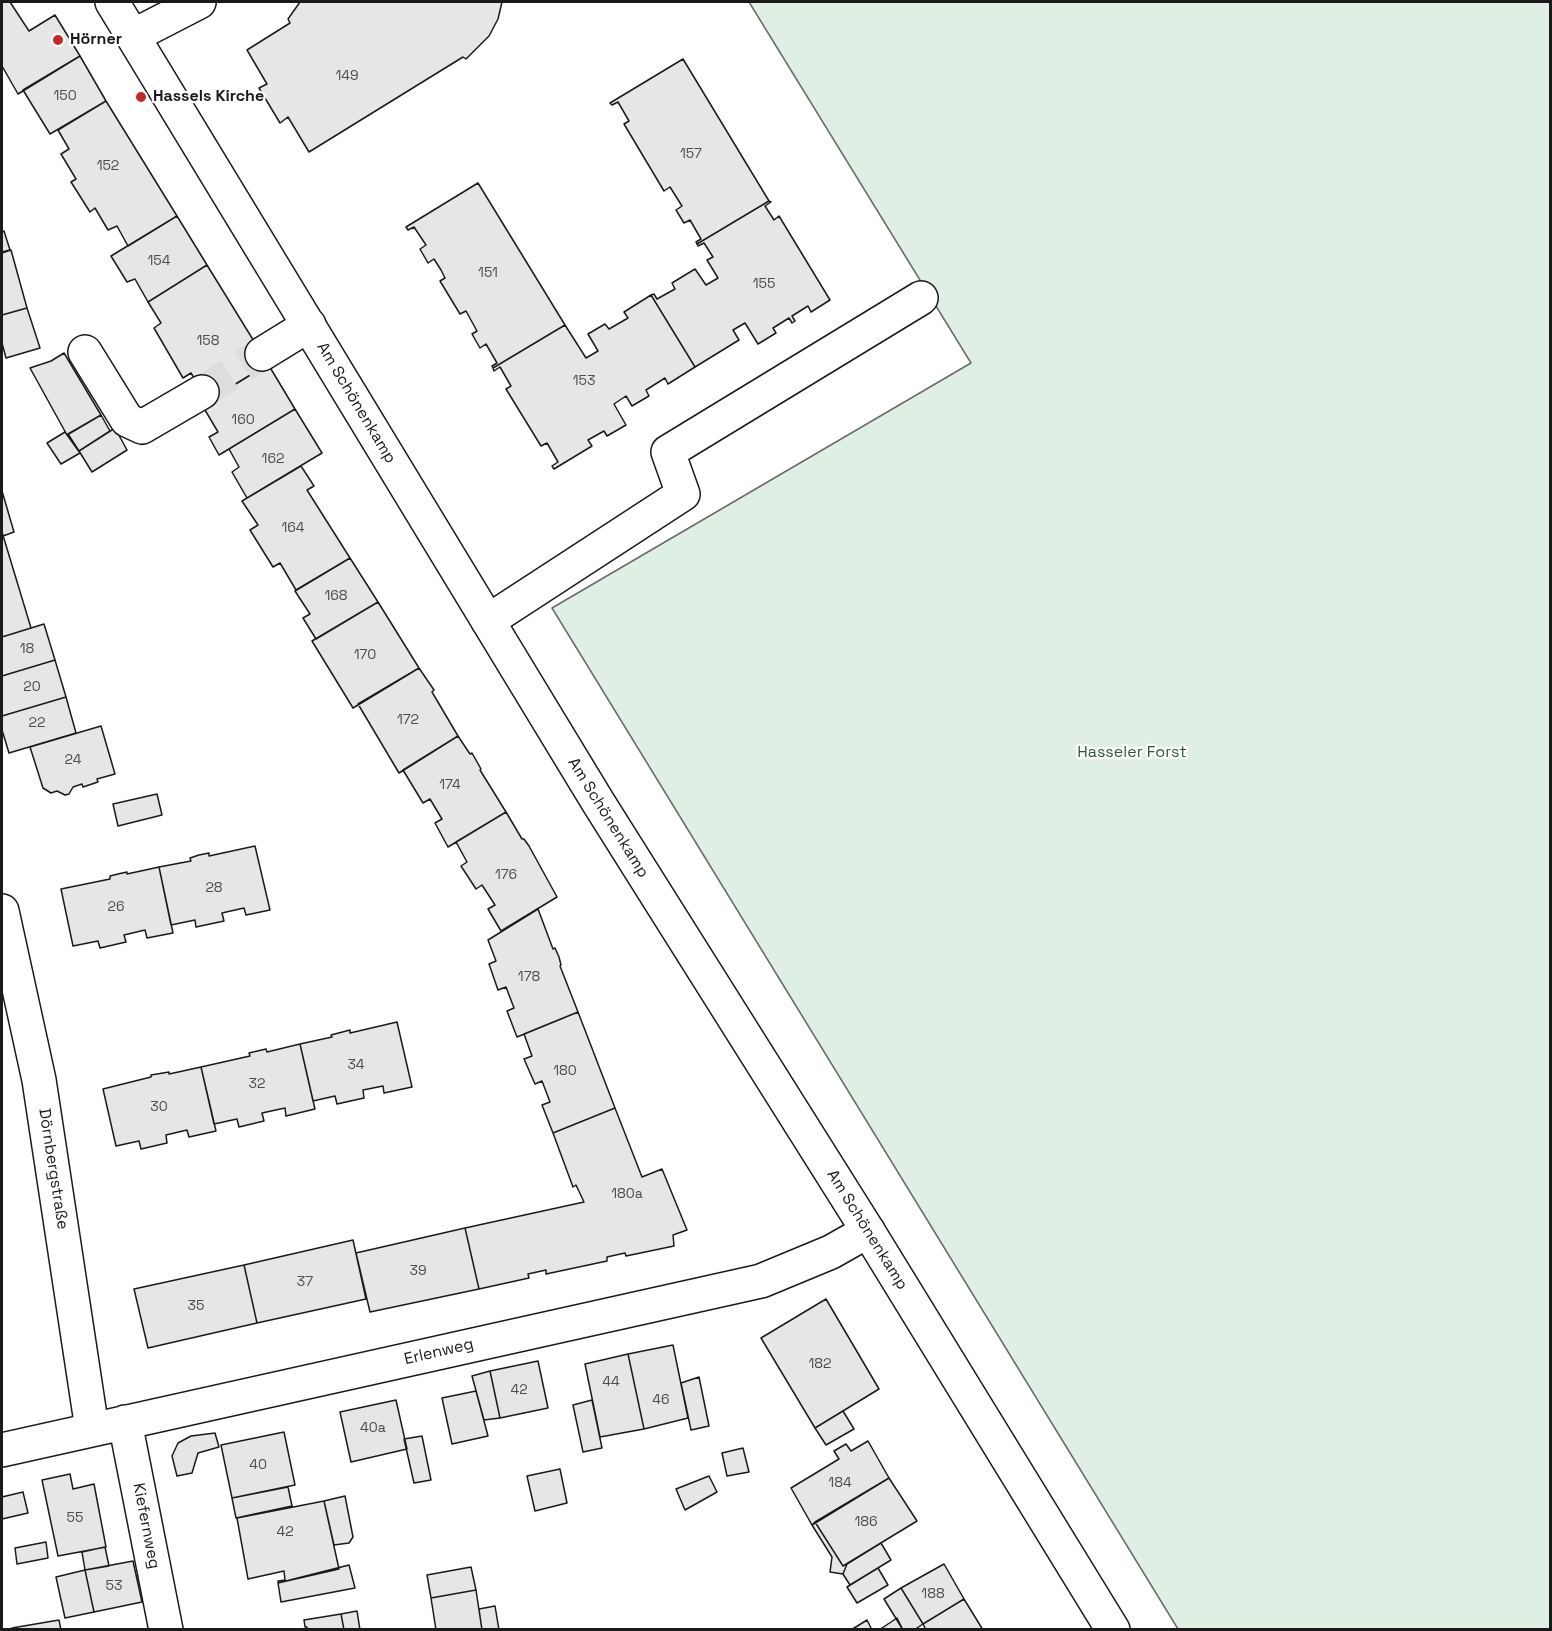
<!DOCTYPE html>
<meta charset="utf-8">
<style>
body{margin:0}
#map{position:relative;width:1552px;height:1631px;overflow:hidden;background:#fff;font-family:"Space Grotesk",sans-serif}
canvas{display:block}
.frame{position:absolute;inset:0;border:3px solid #1a1a1a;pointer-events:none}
</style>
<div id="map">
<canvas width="1552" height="1631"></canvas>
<div class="frame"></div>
</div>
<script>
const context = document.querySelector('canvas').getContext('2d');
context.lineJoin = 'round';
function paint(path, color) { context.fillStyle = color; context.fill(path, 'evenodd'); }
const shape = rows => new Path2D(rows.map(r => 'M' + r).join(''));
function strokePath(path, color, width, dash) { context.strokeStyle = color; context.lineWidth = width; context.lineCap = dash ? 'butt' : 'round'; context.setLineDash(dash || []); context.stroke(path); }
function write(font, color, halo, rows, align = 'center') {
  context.font = font + ' "Space Grotesk",sans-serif'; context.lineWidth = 4.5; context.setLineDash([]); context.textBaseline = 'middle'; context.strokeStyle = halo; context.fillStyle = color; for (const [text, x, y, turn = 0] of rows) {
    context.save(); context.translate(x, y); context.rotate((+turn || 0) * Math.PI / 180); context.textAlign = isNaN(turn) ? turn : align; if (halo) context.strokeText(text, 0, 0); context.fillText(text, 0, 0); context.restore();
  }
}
const green = shape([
 [749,2,1550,2,1550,1629,1178,1629,552,608,971,363,749,2]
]);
const building = shape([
 [2,2,10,2,29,31,55,15,80,56,18,94,2,66,2,2],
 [300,2,502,2,498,19,489,36,466,59,463,57,309,152,288,117,280,123,259,88,267,84,247,50,290,23,288,19,300,2],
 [80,56,106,101,50,134,23,90,80,56],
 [683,59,769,201,697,244,696,242,701,239,690,220,684,223,676,210,682,206,670,187,664,191,624,124,629,121,618,102,612,105,610,103,683,59],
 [106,101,177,216,128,246,117,226,108,230,95,208,90,212,71,182,76,179,61,154,69,149,58,130,106,101],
 [478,183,565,325,493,368,492,366,497,363,486,344,480,348,472,334,477,331,466,311,460,314,440,281,445,278,441,270,434,259,428,263,420,249,426,245,414,227,408,230,406,227,478,183],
 [769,201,771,202,765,206,774,220,779,216,830,300,811,312,808,306,792,316,795,321,792,323,789,318,773,328,776,333,758,344,745,323,733,330,739,340,695,367,651,295,654,294,657,299,675,289,672,283,695,269,706,285,718,278,707,260,713,257,704,243,698,246,697,244,769,201],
 [177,216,207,265,148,302,135,279,127,282,111,256,177,216],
 [4,231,10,250,2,252,2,232,4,231],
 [11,250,27,308,2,315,2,253,11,250],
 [207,265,268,364,208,401,191,373,183,378,154,328,161,323,148,302,207,265],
 [651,295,695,367,668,384,665,378,646,390,649,396,632,406,626,396,614,404,626,425,607,436,604,431,588,440,592,446,554,469,552,466,558,462,547,443,541,446,506,389,511,386,500,367,494,371,493,368,565,325,586,358,598,351,588,334,605,324,609,329,628,318,624,312,651,295],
 [27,308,40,348,6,358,2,343,2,315,27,308],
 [64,353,101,415,67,435,30,368,51,361,64,353],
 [268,364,295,409,219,455,209,437,218,432,202,405,268,364],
 [295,409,322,453,247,498,232,472,239,467,229,449,295,409],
 [101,415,110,431,79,451,68,434,101,415],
 [115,428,127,450,92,472,79,451,115,428],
 [65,432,80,453,61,464,47,443,65,432],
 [301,466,314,486,307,490,350,558,296,590,280,563,273,567,250,530,258,525,242,501,301,466],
 [2,491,14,532,3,536,2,532,2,491],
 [2,532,31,628,2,637,2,532],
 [350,558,378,602,316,639,303,618,310,614,295,591,350,558],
 [378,602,419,668,353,708,312,641,378,602],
 [44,624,55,660,2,676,2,637,44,624],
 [55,660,66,697,2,716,2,676,55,660],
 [419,668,434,690,432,692,458,736,399,773,358,704,419,668],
 [66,697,76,733,9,753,2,730,2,716,66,697],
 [101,726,115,774,97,779,98,782,83,787,82,784,73,787,69,794,65,795,57,791,51,793,43,788,30,747,101,726],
 [458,736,470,754,472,753,481,769,480,770,506,812,448,847,435,823,442,819,430,799,423,803,403,770,458,736],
 [157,794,162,815,118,826,113,804,157,794],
 [506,812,522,839,524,839,529,846,557,897,501,931,488,909,495,905,482,885,476,889,461,866,467,862,456,842,506,812],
 [255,846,270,910,246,915,244,908,222,913,224,921,196,927,195,920,171,925,159,867,191,861,190,858,199,855,209,853,209,856,255,846],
 [159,867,173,933,147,938,145,930,124,935,126,942,100,948,98,941,73,946,61,889,110,879,110,876,118,874,127,872,127,874,159,867],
 [538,909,553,949,555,948,559,957,561,965,560,966,578,1012,517,1037,507,1011,514,1008,506,987,498,990,489,964,496,961,488,940,538,909],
 [578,1012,615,1108,553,1133,542,1105,550,1102,542,1081,535,1084,524,1059,532,1056,524,1034,578,1012],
 [397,1022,412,1087,384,1093,383,1086,363,1090,364,1098,337,1104,335,1096,313,1101,300,1044,332,1037,331,1035,350,1030,350,1033,397,1022],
 [300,1044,315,1109,286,1116,285,1108,262,1113,264,1121,239,1127,237,1119,214,1124,201,1067,250,1056,249,1053,266,1049,267,1052,300,1044],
 [201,1067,216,1131,189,1137,187,1130,166,1135,167,1143,141,1149,139,1141,116,1146,103,1089,151,1077,151,1075,169,1072,169,1074,201,1067],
 [615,1108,642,1177,662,1169,687,1230,673,1235,674,1246,626,1256,625,1253,607,1257,607,1261,546,1274,546,1270,528,1274,529,1278,479,1289,465,1228,584,1202,576,1185,573,1187,553,1133,615,1108],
 [465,1228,479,1289,370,1312,356,1253,465,1228],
 [353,1240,366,1299,257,1323,244,1265,353,1240],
 [244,1265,257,1323,148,1348,134,1289,244,1265],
 [826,1299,879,1389,815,1428,761,1338,826,1299],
 [673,1345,688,1418,644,1429,628,1354,673,1345],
 [628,1354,644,1429,600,1437,585,1364,628,1354],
 [538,1361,548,1408,500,1418,490,1371,538,1361],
 [490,1371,500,1418,484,1420,472,1376,490,1371],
 [699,1377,709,1426,691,1430,681,1383,699,1377],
 [476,1391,488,1436,452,1444,442,1398,476,1391],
 [396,1400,407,1449,351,1462,340,1412,396,1400],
 [592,1400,602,1448,583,1452,573,1405,592,1400],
 [843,1411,854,1429,826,1445,815,1428,843,1411],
 [284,1432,295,1485,232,1498,221,1445,284,1432],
 [215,1433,219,1447,198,1453,192,1473,177,1476,172,1456,178,1443,191,1436,215,1433],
 [422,1436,431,1480,414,1483,404,1439,422,1436],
 [868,1441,889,1478,812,1525,791,1488,839,1459,834,1451,846,1444,851,1451,868,1441],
 [743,1448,749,1472,727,1476,722,1453,743,1448],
 [560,1469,567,1503,535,1511,527,1476,560,1469],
 [70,1474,73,1489,94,1484,106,1547,58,1556,42,1480,70,1474],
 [709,1476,717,1492,685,1510,676,1489,709,1476],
 [889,1478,917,1521,843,1566,815,1522,889,1478],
 [288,1487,292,1506,236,1518,232,1498,288,1487],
 [23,1492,28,1513,2,1519,2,1497,23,1492],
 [345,1496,353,1537,349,1543,334,1545,324,1501,345,1496],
 [324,1501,339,1569,278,1583,278,1581,285,1580,284,1571,248,1579,237,1518,324,1501],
 [815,1522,843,1566,847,1564,843,1574,830,1572,832,1557,812,1525,815,1522],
 [46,1542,48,1558,17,1564,15,1548,46,1542],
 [881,1543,891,1560,850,1585,843,1574,847,1564,881,1543],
 [105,1547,109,1566,85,1570,82,1552,105,1547],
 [133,1561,142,1602,94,1612,85,1570,133,1561],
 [944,1564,964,1599,923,1624,901,1588,944,1564],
 [349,1565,355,1588,281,1602,278,1583,349,1565],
 [471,1567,476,1590,431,1598,427,1575,471,1567],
 [878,1568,888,1585,857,1603,847,1587,878,1568],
 [85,1570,94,1612,65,1618,56,1577,85,1570],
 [901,1588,923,1624,914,1630,903,1630,884,1599,901,1588],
 [476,1590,482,1630,436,1630,431,1598,476,1590],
 [964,1599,983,1630,926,1630,923,1624,964,1599],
 [495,1606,499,1630,482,1630,479,1609,495,1606],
 [357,1611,360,1630,344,1630,341,1614,357,1611],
 [341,1614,344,1630,307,1630,307,1627,305,1627,304,1620,341,1614],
 [897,1618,903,1630,879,1630,897,1618],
 [59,1620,61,1630,12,1630,12,1628,59,1620],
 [867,1620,872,1630,851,1630,867,1620]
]);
const minorTunnel = shape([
 [202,392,262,354]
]);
const minor = shape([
 [133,36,199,2],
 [85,352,127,420,142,427,202,392],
 [262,354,309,325],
 [488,621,683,494,668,452,921,298],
 [2,911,39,1080,92,1429],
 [125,1422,166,1630],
 [2,1450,761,1281,831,1252,868,1231]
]);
const major = shape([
 [112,2,598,802,868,1231,1113,1630]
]);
const markers = [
 [58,40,6,"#c62828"],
 [141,97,6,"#c62828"]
];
const numberNames = [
 ["149",347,76],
 ["150",65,96],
 ["157",691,154],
 ["152",108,166],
 ["154",159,261],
 ["151",488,273],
 ["155",764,284],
 ["158",208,341],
 ["153",584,381],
 ["160",243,420],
 ["162",273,459],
 ["164",293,528],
 ["168",336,596],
 ["18",27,649],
 ["170",365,655],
 ["20",32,687],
 ["172",408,720],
 ["22",37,723],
 ["24",73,760],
 ["174",450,785],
 ["176",506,875],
 ["28",214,888],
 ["26",116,907],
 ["178",529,977],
 ["34",356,1065],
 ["180",565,1071],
 ["32",257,1084],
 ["30",159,1107],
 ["180a",627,1194],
 ["39",418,1271],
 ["37",305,1282],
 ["35",196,1306],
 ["182",820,1364],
 ["44",611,1382],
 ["42",519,1390],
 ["46",661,1400],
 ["40a",373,1428],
 ["40",258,1465],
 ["184",840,1483],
 ["55",75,1518],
 ["186",866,1522],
 ["42",285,1532],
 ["53",114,1586],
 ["188",933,1594]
];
const poiNames = [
 ["Hörner",70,40],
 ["Hassels Kirche",153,97]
];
const streetNames = [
 ["Am Schönenkamp",356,403,59],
 ["Am Schönenkamp",608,818,58],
 ["Dörnbergstraße",53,1169,81],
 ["Am Schönenkamp",867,1230,58],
 ["Erlenweg",439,1352,-13],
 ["Kiefernweg",146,1526,79]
];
const parkNames = [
 ["Hasseler Forst",1132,753]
];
paint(green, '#e0efe3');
strokePath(green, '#6a6a6a', 1.5);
paint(building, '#e6e6e6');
strokePath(building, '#1a1a1a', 1.5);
strokePath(minorTunnel, '#ddd', 33, [33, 16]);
strokePath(minor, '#1a1a1a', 36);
strokePath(major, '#1a1a1a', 36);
strokePath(minor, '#fff', 33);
strokePath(major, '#fff', 33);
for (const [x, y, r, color] of markers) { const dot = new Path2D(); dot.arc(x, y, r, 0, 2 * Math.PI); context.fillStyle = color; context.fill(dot); strokePath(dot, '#fff', 2); }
write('14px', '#4d4d4d', null, numberNames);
write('bold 16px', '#1a1a1a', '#fff', poiNames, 'left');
write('16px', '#1a1a1a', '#fff', streetNames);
write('16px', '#2b5a34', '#fff', parkNames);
</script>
